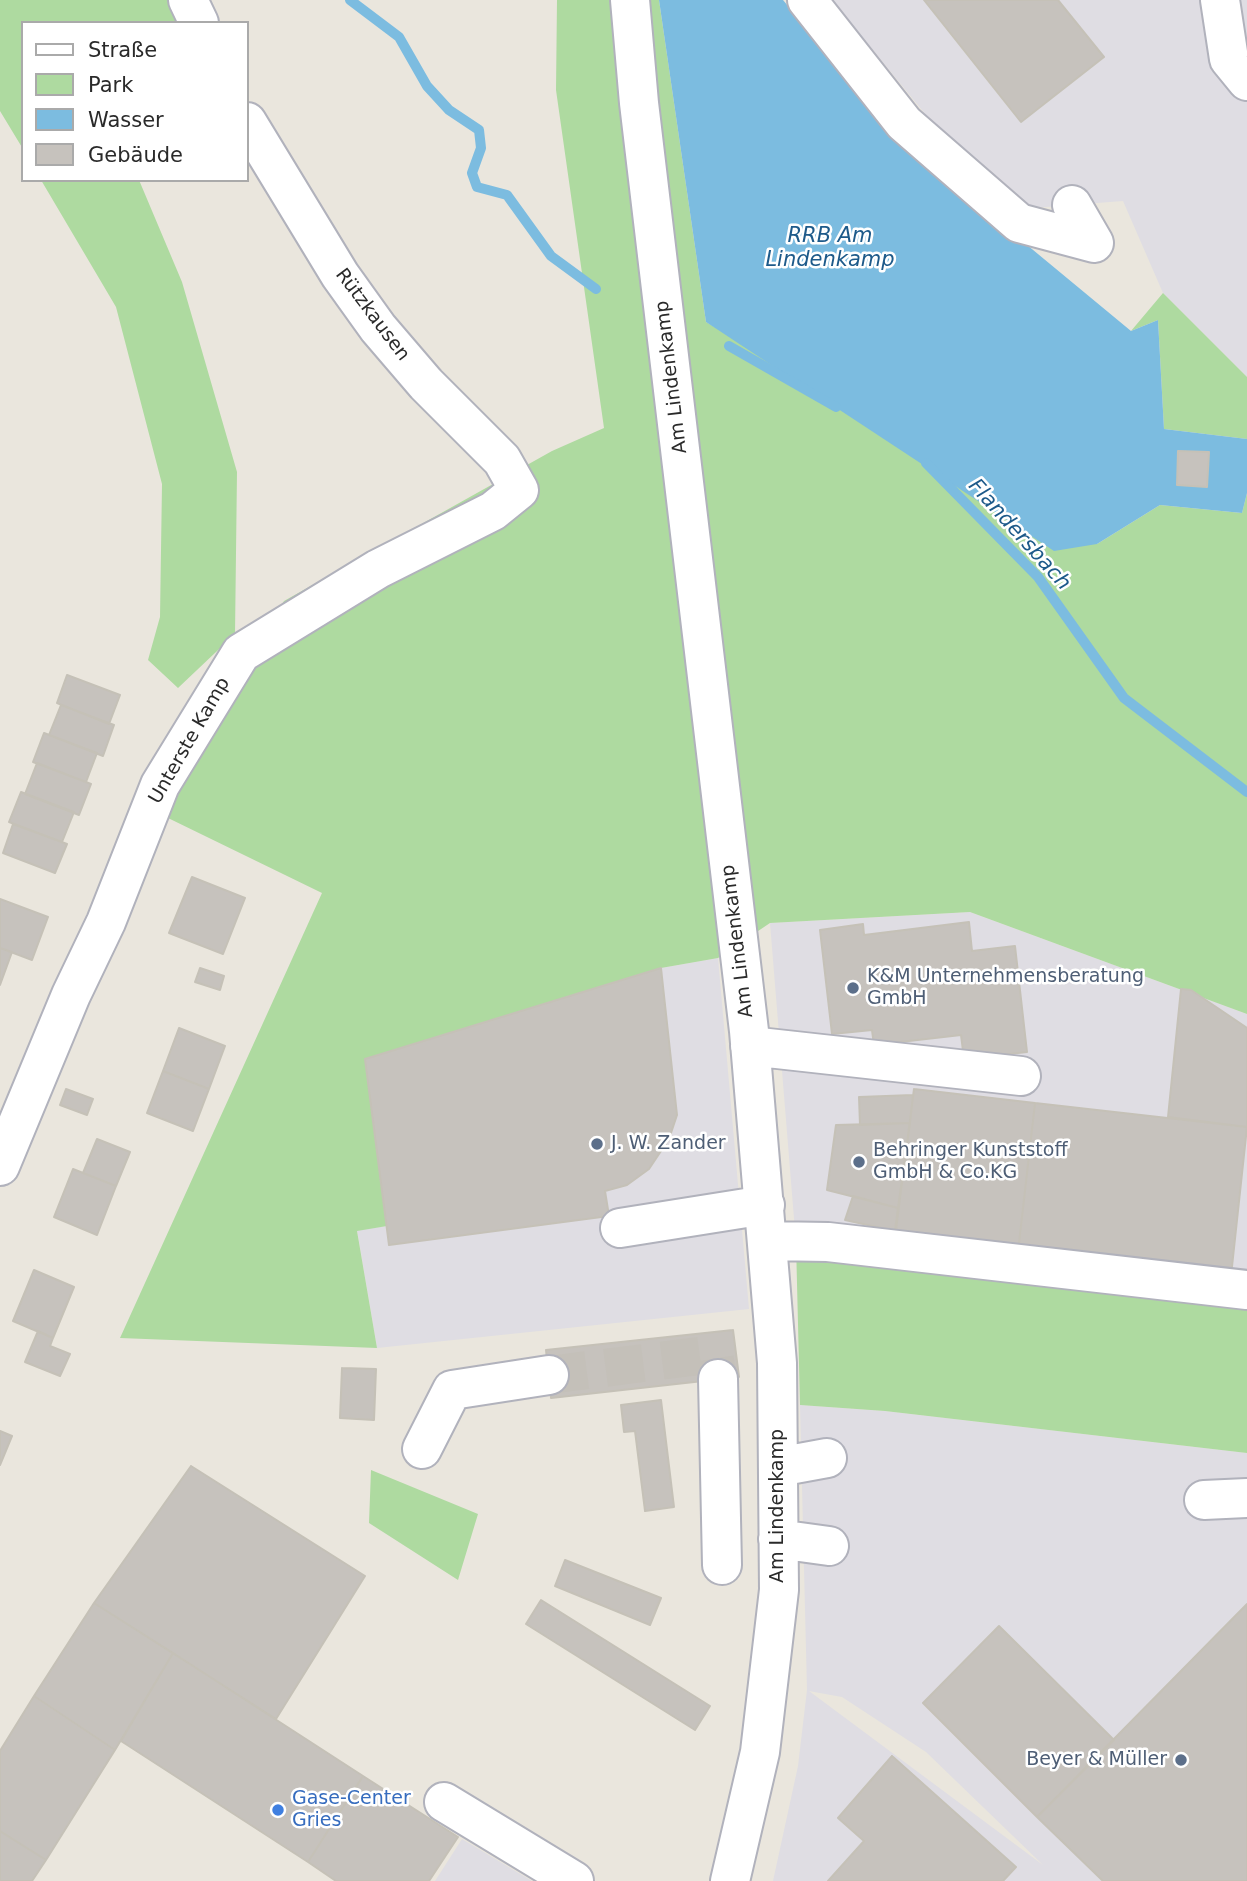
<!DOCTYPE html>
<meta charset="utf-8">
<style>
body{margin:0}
#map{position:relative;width:1247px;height:1881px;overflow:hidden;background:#eae6dd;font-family:"DejaVu Sans",sans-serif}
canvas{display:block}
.legend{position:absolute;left:21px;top:21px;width:228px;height:161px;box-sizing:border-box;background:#fff;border:2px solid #aaa;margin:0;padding:9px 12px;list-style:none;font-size:21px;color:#2a2a2a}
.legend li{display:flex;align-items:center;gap:14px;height:35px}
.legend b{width:35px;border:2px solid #aaa}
</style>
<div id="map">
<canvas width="1247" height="1881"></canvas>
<ul class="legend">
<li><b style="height:9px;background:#fff"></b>Straße</li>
<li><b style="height:19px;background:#aedaa0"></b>Park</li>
<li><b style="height:19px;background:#7cbce0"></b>Wasser</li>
<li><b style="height:19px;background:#c6c2bd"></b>Gebäude</li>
</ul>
</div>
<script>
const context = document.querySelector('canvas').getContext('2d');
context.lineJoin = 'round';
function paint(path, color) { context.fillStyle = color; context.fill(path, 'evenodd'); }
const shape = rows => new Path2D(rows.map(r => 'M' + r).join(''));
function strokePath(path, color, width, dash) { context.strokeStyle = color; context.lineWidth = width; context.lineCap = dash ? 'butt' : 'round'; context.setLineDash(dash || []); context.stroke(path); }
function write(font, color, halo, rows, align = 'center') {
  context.font = font + ' "DejaVu Sans",sans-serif'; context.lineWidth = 5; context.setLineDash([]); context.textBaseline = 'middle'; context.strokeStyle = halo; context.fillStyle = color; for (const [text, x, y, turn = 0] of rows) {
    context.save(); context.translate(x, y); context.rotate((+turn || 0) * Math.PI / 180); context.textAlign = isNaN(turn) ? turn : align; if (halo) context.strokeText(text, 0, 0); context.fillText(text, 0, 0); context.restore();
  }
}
const industrial = shape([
 [832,0,1247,0,1247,377,1163,293,1123,201,1033,208,939,131],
 [970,912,1247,1014,1247,1307,796,1243,770,923],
 [718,958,749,1309,377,1348,357,1230,387,1226,365,1059,661,968],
 [800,1405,885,1411,1247,1453,1247,1881,773,1881,798,1766,807,1690],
 [809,1691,842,1697,926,1752,1043,1865],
 [462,1839,532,1881,435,1881]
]);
const green = shape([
 [0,0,183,0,193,23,23,23,23,149,0,111],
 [557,0,659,0,706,322,1097,544,1160,505,1242,513,1247,493,1247,1014,970,912,770,923,718,958,661,968,365,1059,387,1226,357,1231,377,1348,120,1338,322,893,168,818,212,716,284,601,552,451,604,428,556,90],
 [41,180,139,180,182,282,237,472,235,634,178,688,148,660,160,617,162,484,116,307],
 [1163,293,1247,377,1247,439,1164,429,1158,320,1131,331],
 [796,1243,1247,1307,1247,1453,885,1411,800,1405],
 [371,1470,478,1514,458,1580,369,1523]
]);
const water = shape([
 [659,0,783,0,899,139,1131,331,1158,320,1164,429,1247,439,1247,493,1242,513,1160,505,1097,544,1054,551,706,322]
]);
const stream = shape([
 [350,0,399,37,427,86,449,110,479,130,481,148,472,173,477,187,507,195,551,256,596,289],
 [729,346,836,407],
 [926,463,1038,577,1124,698,1247,792]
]);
const building = shape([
 [924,0,1058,0,1104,57,1021,122,924,0],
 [1178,451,1209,452,1207,487,1177,485,1178,451],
 [67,675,120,695,109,724,57,703,67,675],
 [61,705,114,725,103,756,49,735,61,705],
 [44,733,97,753,86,782,33,762,44,733],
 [37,763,91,784,79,815,25,794,37,763],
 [21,792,74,812,62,842,9,822,21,792],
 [13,824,67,844,55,873,3,853,13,824],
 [192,877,245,898,223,954,169,933,192,877],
 [0,899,48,917,32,960,0,948,0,899],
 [969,922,972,951,1015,946,1027,1052,964,1059,961,1035,874,1045,872,1030,832,1034,820,930,863,924,864,935,969,922],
 [0,948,12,952,0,985,0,948],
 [200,968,224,976,220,990,195,982,200,968],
 [661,968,677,1115,669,1139,649,1169,627,1185,605,1191,609,1216,389,1245,365,1059,661,968],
 [1181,989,1191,990,1247,1028,1247,1127,1168,1117,1181,989],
 [179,1028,225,1046,209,1089,163,1071,179,1028],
 [163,1071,209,1089,193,1131,147,1113,163,1071],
 [66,1089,93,1099,87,1115,60,1105,66,1089],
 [914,1089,1035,1103,1018,1252,895,1237,914,1089],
 [913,1095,910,1123,860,1125,859,1097,913,1095],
 [1035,1103,1247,1127,1231,1276,1018,1252,1035,1103],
 [910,1123,898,1208,827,1190,836,1125,910,1123],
 [97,1139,130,1152,116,1186,83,1173,97,1139],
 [73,1169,116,1186,97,1235,54,1217,73,1169],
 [853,1196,898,1208,895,1231,845,1220,853,1196],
 [34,1270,74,1287,53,1338,13,1321,34,1270],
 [733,1330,739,1377,551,1398,546,1350,733,1330],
 [38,1331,53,1338,50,1346,70,1354,60,1376,25,1362,38,1331],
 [342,1368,376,1369,374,1420,340,1418,342,1368],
 [661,1400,674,1507,645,1511,635,1431,624,1432,621,1405,661,1400],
 [0,1431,12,1436,0,1465,0,1431],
 [191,1466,365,1576,276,1719,94,1603,191,1466],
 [565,1560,661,1598,650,1625,555,1586,565,1560],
 [541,1600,710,1706,695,1730,526,1624,541,1600],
 [94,1603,173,1653,115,1750,34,1696,94,1603],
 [1247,1604,1247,1881,1103,1881,1037,1817,1247,1604],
 [999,1626,1114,1740,1037,1817,923,1703,999,1626],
 [173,1653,363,1776,308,1862,121,1741,173,1653],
 [34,1696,115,1750,46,1860,0,1831,0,1751,34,1696],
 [892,1756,1016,1867,1003,1881,828,1881,864,1841,838,1818,892,1756],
 [363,1776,458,1837,429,1881,336,1881,308,1862,363,1776],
 [0,1831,46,1860,32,1881,0,1881,0,1831]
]);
const minorTunnel = shape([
 [549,1375,714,1354,718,1379]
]);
const minor = shape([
 [188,0,199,23],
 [630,0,639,103,749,1031,777,1363,779,1590,760,1752,730,1881],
 [807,0,904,123,1019,223,1094,243],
 [1220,0,1229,59,1247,81],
 [1072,205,1094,243],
 [750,1046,1021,1076],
 [0,1166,71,995,106,922,160,785,241,653,378,569,493,511,519,490,502,460,426,384,378,328,340,275,247,122],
 [620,1228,765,1205],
 [768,1241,828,1242,1247,1290],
 [718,1379,722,1565],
 [422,1449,452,1390,549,1375],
 [778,1467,827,1458],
 [1204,1500,1247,1498],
 [778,1539,829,1546],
 [444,1802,574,1881]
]);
const markers = [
 [853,988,7,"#5c6f8a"],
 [597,1144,7,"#5c6f8a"],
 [859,1162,7,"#5c6f8a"],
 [1181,1760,7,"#5c6f8a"],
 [278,1810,7,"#3f7fe0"]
];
const streetNames = [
 ["Rützkausen",372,315,53],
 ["Am Lindenkamp",672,377,-97],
 ["Unterste Kamp",190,741,-60],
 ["Am Lindenkamp",738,941,-97],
 ["Am Lindenkamp",778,1506,-90]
];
const serviceNames = [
 ["K&M Unternehmensberatung",867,977],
 ["GmbH",867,999],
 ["J. W. Zander",611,1144],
 ["Behringer Kunststoff",873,1151],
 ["GmbH & Co.KG",873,1173],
 ["Beyer & Müller",1167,1760,"right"]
];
const shopNames = [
 ["Gase-Center",292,1799],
 ["Gries",292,1821]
];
const waterNames = [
 ["RRB Am",830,237],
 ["Lindenkamp",830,261],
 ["Flandersbach",1019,535,48]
];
paint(industrial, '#dfdde3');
paint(green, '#aedaa0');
paint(water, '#7cbce0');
strokePath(stream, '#7cbce0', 10);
paint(building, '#c6c2bd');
strokePath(building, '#c5c1b7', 2);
strokePath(minorTunnel, '#c4c0b9', 38, [38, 19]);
strokePath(minor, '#b1b2bc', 42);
strokePath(minor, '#fff', 38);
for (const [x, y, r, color] of markers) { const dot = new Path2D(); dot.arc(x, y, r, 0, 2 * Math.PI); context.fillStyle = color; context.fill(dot); strokePath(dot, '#fff', 2.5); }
write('19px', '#2a2a2a', '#fff', streetNames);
write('19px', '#4e5e75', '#fff', serviceNames, 'left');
write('19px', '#366cbe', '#fff', shopNames, 'left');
write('italic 21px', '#1d5a8a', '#fff', waterNames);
</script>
